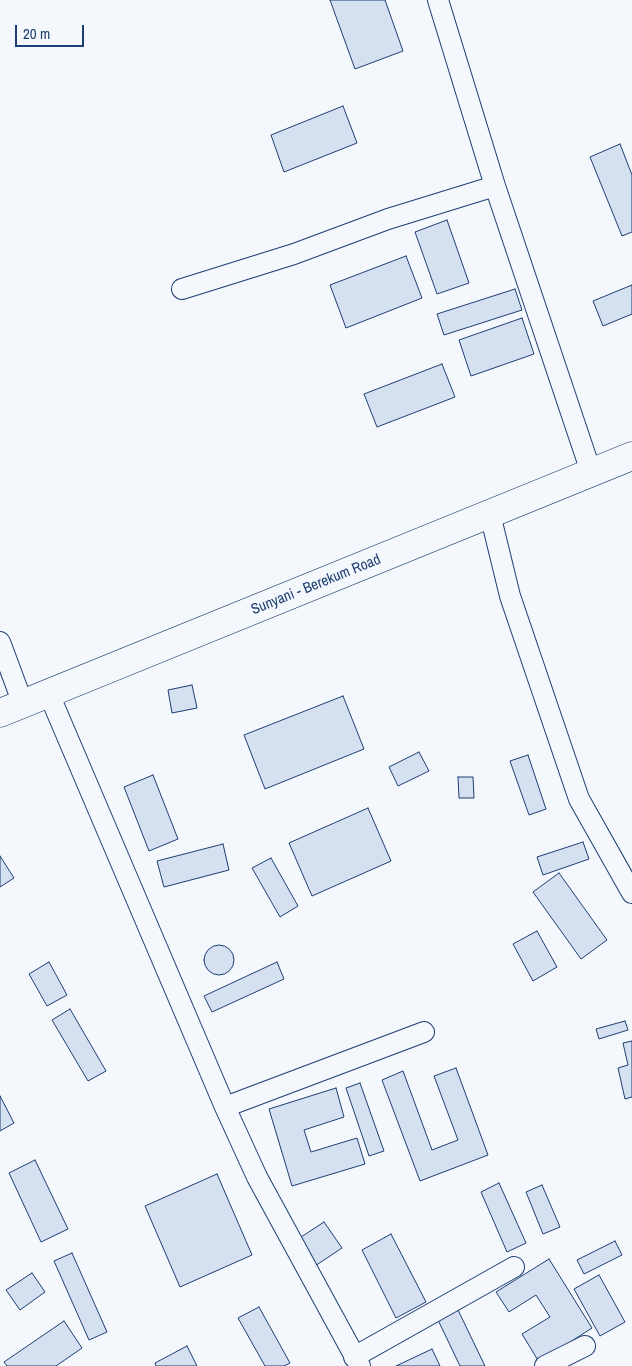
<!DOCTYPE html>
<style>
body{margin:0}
#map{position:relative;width:632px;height:1366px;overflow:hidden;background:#f4f7fb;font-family:"Archivo Narrow",sans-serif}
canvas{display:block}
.scale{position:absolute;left:15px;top:25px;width:69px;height:22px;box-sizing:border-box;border:2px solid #1d3f73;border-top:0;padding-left:6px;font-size:15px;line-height:18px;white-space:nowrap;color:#1d3f73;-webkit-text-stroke:4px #f4f7fb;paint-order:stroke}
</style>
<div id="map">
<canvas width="632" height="1366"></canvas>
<div class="scale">20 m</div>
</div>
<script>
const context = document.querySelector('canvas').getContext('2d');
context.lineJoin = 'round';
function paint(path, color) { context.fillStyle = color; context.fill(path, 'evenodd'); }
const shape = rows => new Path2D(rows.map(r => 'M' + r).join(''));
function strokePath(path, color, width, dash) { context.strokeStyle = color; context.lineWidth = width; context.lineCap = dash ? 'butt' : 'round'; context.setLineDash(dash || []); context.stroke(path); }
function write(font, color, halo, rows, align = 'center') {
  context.font = font + ' "Archivo Narrow",sans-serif'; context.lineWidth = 4; context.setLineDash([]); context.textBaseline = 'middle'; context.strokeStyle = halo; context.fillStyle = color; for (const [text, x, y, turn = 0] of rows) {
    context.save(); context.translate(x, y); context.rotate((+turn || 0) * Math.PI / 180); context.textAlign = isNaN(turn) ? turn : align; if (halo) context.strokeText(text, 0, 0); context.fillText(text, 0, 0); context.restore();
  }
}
const building = shape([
 [330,0,385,0,403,51,355,69,330,0],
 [343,106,357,143,284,172,271,135,343,106],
 [620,144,632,175,632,232,622,236,590,157,620,144],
 [447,220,469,283,437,294,415,232,447,220],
 [406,256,422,298,346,328,330,285,406,256],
 [632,285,632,314,603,326,593,301,632,285],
 [515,289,522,310,444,335,437,314,515,289],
 [522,318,534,354,471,376,459,340,522,318],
 [442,364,455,397,377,427,364,394,442,364],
 [192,685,197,708,172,713,168,690,192,685],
 [343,696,364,749,265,789,244,735,343,696],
 [419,752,429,771,398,786,389,767,419,752],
 [528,755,546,809,529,815,510,761,528,755],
 [153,775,178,839,149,851,124,787,153,775],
 [458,777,473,777,474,798,459,798,458,777],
 [368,808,391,861,312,896,289,843,368,808],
 [583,842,589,859,543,875,537,857,583,842],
 [223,844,229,870,164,887,157,861,223,844],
 [0,856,14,878,0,887,0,856],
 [271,858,298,906,280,917,252,868,271,858],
 [559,873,607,940,581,959,533,892,559,873],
 [537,931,557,967,533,981,513,944,537,931],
 '204 960a15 15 0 1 1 30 0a15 15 0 1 1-30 0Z',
 [49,962,67,995,47,1006,29,974,49,962],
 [277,962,284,979,212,1012,204,996,277,962],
 [70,1009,106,1071,88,1081,52,1020,70,1009],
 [625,1021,628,1030,599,1039,596,1029,625,1021],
 [632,1041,632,1097,625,1099,618,1068,628,1065,623,1043,632,1041],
 [456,1068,488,1155,420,1181,382,1080,403,1071,432,1150,458,1140,434,1076,456,1068],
 [360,1083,384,1151,369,1156,346,1088,360,1083],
 [336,1088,344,1117,304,1130,311,1152,357,1138,365,1164,292,1186,269,1109,336,1088],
 [0,1096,14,1123,0,1131,0,1096],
 [35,1160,68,1229,41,1242,9,1173,35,1160],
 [217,1174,252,1255,180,1287,145,1206,217,1174],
 [499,1183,526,1243,507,1252,481,1192,499,1183],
 [542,1185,560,1227,543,1234,526,1192,542,1185],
 [324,1222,342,1248,315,1266,298,1239,324,1222],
 [391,1234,426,1302,396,1318,362,1250,391,1234],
 [615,1241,622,1255,584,1274,577,1260,615,1241],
 [72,1253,107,1332,89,1340,54,1261,72,1253],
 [549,1259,592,1328,539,1362,522,1334,550,1317,536,1295,509,1312,496,1292,549,1259],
 [32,1273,45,1292,20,1310,6,1290,32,1273],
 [599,1275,625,1322,600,1336,574,1289,599,1275],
 [259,1307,290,1363,284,1366,265,1366,238,1318,259,1307],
 [458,1310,485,1366,460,1366,438,1320,458,1310],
 [64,1321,82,1348,56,1366,7,1366,4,1362,64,1321],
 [187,1346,197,1366,156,1366,155,1363,187,1346],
 [432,1349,440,1366,396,1366,432,1349]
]);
const minor = shape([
 [438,0,495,186,591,472],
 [182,289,294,254,388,219,495,186],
 [490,514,510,596,579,799,632,893],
 [0,642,23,704],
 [49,694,225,1107,257,1177,360,1366],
 [225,1107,424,1032],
 [354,1357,514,1267],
 [545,1366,585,1346]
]);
const primary = shape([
 [0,713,632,456]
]);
const streetNames = [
 ["Sunyani - Berekum Road",316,585,-22]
];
paint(building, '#d5e0f0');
strokePath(building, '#1d3f73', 1);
strokePath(minor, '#1d3f73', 22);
strokePath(primary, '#1d3f73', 29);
strokePath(minor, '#f4f7fb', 20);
strokePath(primary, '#f4f7fb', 28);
write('15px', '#1d3f73', '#f4f7fb', streetNames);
</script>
